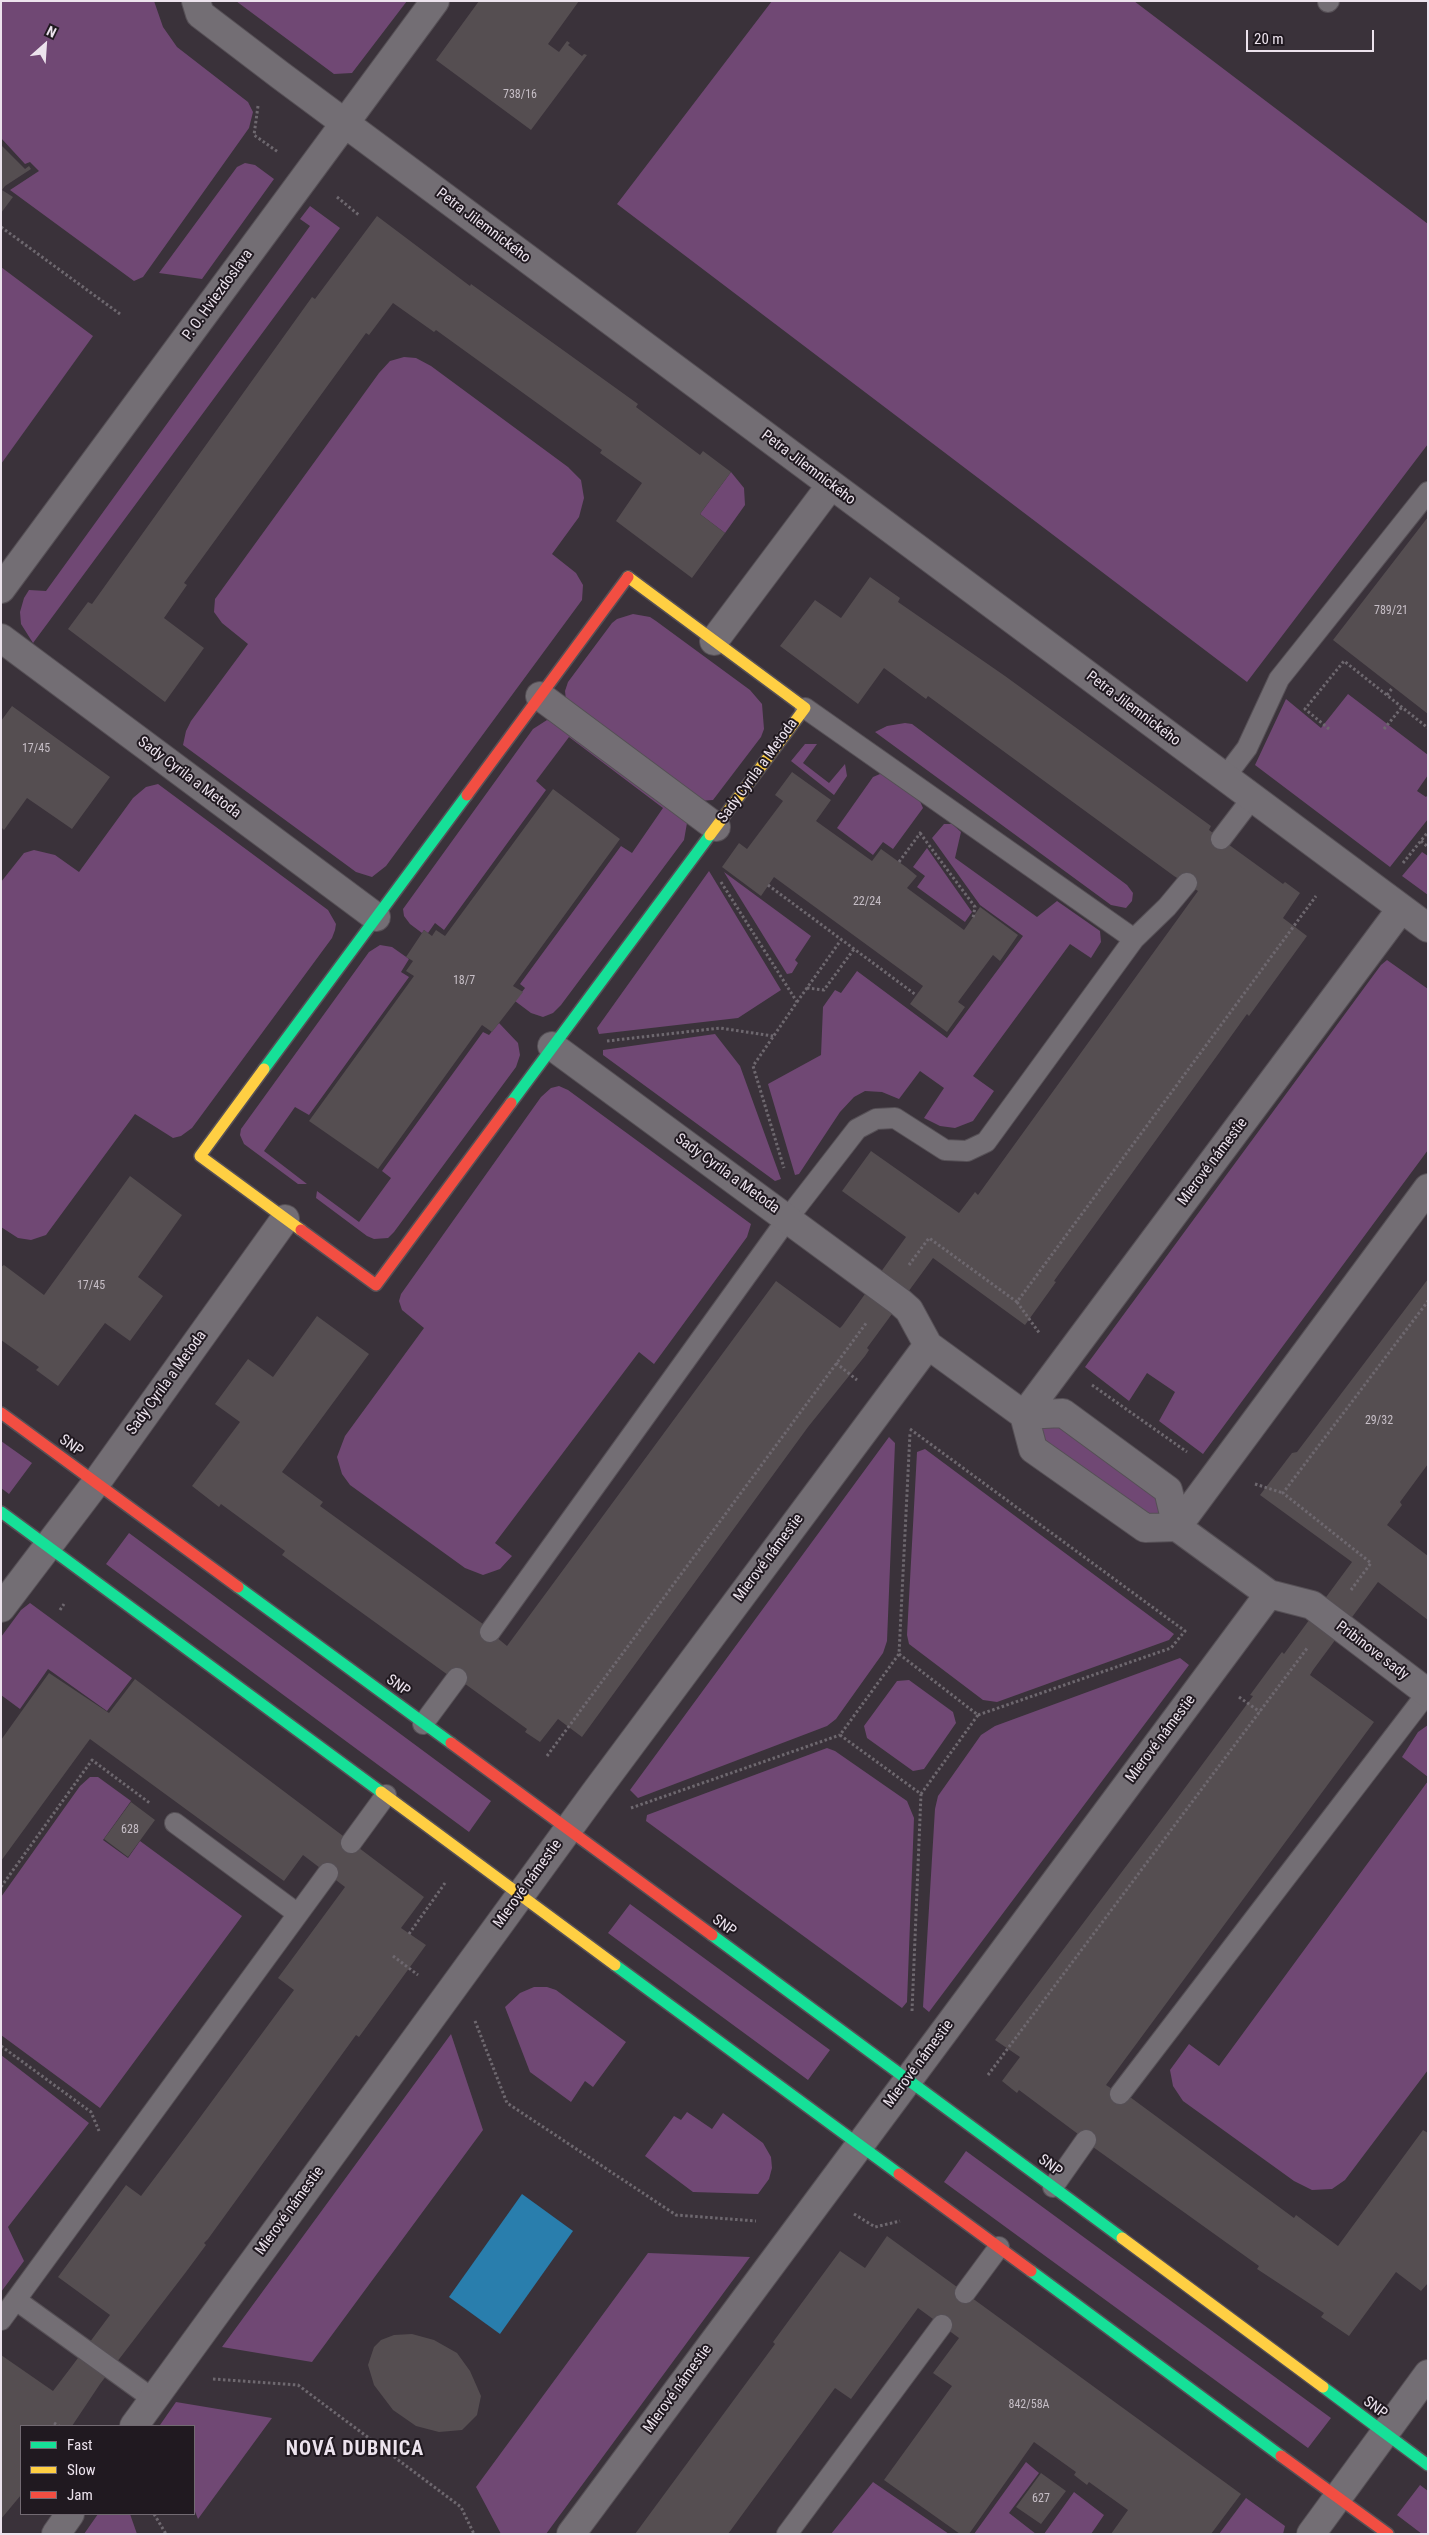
<!DOCTYPE html>
<meta charset="utf-8">
<style>
body{margin:0}
#map{position:relative;width:1429px;height:2535px;overflow:hidden;background:#3a323a;font-family:"Roboto Condensed",sans-serif}
canvas{display:block}
.frame{position:absolute;inset:0;border:2px solid #ece3ed;pointer-events:none}
.legend{position:absolute;left:20px;top:2425px;width:175px;height:90px;box-sizing:border-box;background:#201920;border:1px solid #726a72;margin:0;padding:6px 9px;list-style:none;font-size:15px;color:#ece3ed}
.legend li{display:flex;align-items:center;gap:10px;height:25px}
.legend b{width:25px;border:1px solid #726a72}
.north{position:absolute;left:20px;top:20px;width:50px;height:50px;-webkit-text-stroke:4px #201920;paint-order:stroke;rotate:26deg;font-size:14px;font-weight:700;line-height:20px;text-align:center;color:#ece3ed}
.north::after{content:'';display:block;margin:auto;width:18px;height:22px;background:#ece3ed;clip-path:polygon(50% 0,100% 100%,50% 72%,0 100%)}
.scale{position:absolute;left:1246px;top:30px;width:128px;height:22px;box-sizing:border-box;border:2px solid #ece3ed;border-top:0;padding-left:6px;font-size:15px;line-height:18px;white-space:nowrap;color:#ece3ed;-webkit-text-stroke:4px #201920;paint-order:stroke}
</style>
<div id="map">
<canvas width="1429" height="2535"></canvas>
<div class="frame"></div>
<ul class="legend">
<li><b style="height:6px;background:#16e098"></b>Fast</li>
<li><b style="height:6px;background:#ffcf43"></b>Slow</li>
<li><b style="height:6px;background:#f24e42"></b>Jam</li>
</ul>
<div class="north">N</div>
<div class="scale">20 m</div>
</div>
<script>
const context = document.querySelector('canvas').getContext('2d');
context.lineJoin = 'round';
function paint(path, color) { context.fillStyle = color; context.fill(path, 'evenodd'); }
const shape = rows => new Path2D(rows.map(r => 'M' + r).join(''));
function strokePath(path, color, width, dash) { context.strokeStyle = color; context.lineWidth = width; context.lineCap = dash ? 'butt' : 'round'; context.setLineDash(dash || []); context.stroke(path); }
function write(font, color, halo, rows, align = 'center') {
  context.font = font + ' "Roboto Condensed",sans-serif'; context.lineWidth = 4; context.setLineDash([]); context.textBaseline = 'middle'; context.strokeStyle = halo; context.fillStyle = color; for (const [text, x, y, turn = 0] of rows) {
    context.save(); context.translate(x, y); context.rotate((+turn || 0) * Math.PI / 180); context.textAlign = isNaN(turn) ? turn : align; if (halo) context.strokeText(text, 0, 0); context.fillText(text, 0, 0); context.restore();
  }
}
const green = shape([
 [1,1,154,1,163,27,177,47,248,102,253,112,249,128,143,277,134,281,10,190,39,171,30,162,25,164,1,138],
 [236,1,407,1,352,73,334,74],
 [772,1,1134,1,1428,224,1428,444,1247,682,617,204],
 [245,163,255,165,274,179,202,279,159,273,237,167],
 [310,206,340,228,33,643,21,624,20,612,24,598,29,590,46,591,310,226,300,219],
 [1,267,93,336,1,464],
 [404,357,416,358,431,366,568,467,581,480,584,498,579,517,552,554,576,573,583,585,582,600,386,866,372,877,356,872,183,745,186,731,191,721,248,644,222,623,214,612,215,599,379,373,390,361],
 [731,472,744,488,745,505,725,533,700,514],
 [633,614,650,617,656,621,750,690,762,704,764,729,761,737,713,800,699,801,566,700,565,691,568,682,612,623,617,619],
 [1348,694,1428,755,1428,775,1417,791,1426,797,1428,795,1428,819,1390,867,1255,765,1286,699,1321,728],
 [547,720,555,723,686,819,687,823,684,840,561,1005,553,1013,543,1017,531,1013,515,1001,525,988,520,984,621,846,632,853,663,808,569,737,536,781,546,790,444,930,435,923,428,933,424,930,422,933,410,924,404,916,403,909,533,729],
 [905,723,912,724,1127,885,1133,893,1132,901,1126,908,1111,905,875,732,887,726],
 [805,744,817,744,803,763,829,783,845,764,847,776,834,795,791,761],
 [880,774,888,774,919,799,923,808,893,849,883,842,873,855,837,828,873,777],
 [158,784,328,910,336,924,335,930,332,938,192,1128,181,1136,173,1138,135,1114,46,1235,31,1240,18,1238,1,1227,1,882,24,853,34,850,55,855,79,872,133,798,146,787],
 [944,824,952,824,961,832,955,858,1037,917,1057,901,1100,931,1101,942,1091,958,1070,944,973,1076,994,1091,973,1121,955,1128,940,1126,924,1118,944,1088,920,1071,899,1099,882,1092,865,1091,854,1097,840,1112,799,1174,795,1175,768,1084,821,1055,823,1007,835,990,841,993,857,971,947,1038,1023,936,980,905,932,838],
 [927,848,972,912,965,922,917,887,925,876,913,867],
 [1422,852,1428,856,1428,895,1402,876],
 [709,871,781,990,738,1018,599,1034,597,1028],
 [724,872,811,936,795,960,798,963,792,973,787,974],
 [380,945,392,947,409,959,401,972,409,977,309,1115,295,1107,264,1151,307,1184,298,1184,244,1144,240,1135,241,1129,369,952],
 [1387,960,1428,989,1428,1150,1203,1454,1159,1421,1175,1392,1147,1373,1129,1401,1085,1367,1381,965],
 [499,1023,518,1043,520,1055,516,1067,394,1232,388,1238,374,1239,367,1236,316,1198,317,1191,359,1222,391,1178,382,1171,483,1032,489,1035],
 [715,1034,740,1066,781,1179,775,1181,603,1055,603,1050],
 [559,1086,568,1090,751,1224,747,1237,654,1364,639,1352,495,1543,512,1556,500,1569,483,1575,465,1568,350,1485,342,1474,337,1457,345,1436,424,1328,402,1310,399,1301,401,1294,541,1097,551,1088],
 [1050,1421,1159,1497,1161,1510,1157,1515,1150,1516,1144,1513,1044,1440,1041,1427],
 [889,1437,895,1443,887,1641,883,1653,836,1719,827,1726,638,1798,630,1790],
 [1,1441,32,1463,9,1494,1,1488],
 [925,1449,1174,1634,1169,1640,997,1702,983,1700,909,1644,907,1635,917,1452],
 [129,1533,491,1801,469,1832,106,1564],
 [30,1603,132,1678,107,1711,48,1669,20,1709,1,1695,1,1637,21,1610],
 [1180,1658,1189,1665,929,2012,923,2007,935,1809,938,1796,981,1735,995,1726],
 [909,1680,953,1712,956,1723,924,1769,913,1771,867,1738,864,1726,897,1681],
 [1428,1725,1428,1777,1402,1757,1418,1732],
 [827,1748,835,1751,907,1801,914,1818,907,2002,902,2008,646,1821,647,1815],
 [90,1777,98,1777,131,1801,103,1840,128,1858,140,1841,242,1916,100,2108,1,2035,1,1897,80,1786],
 [1428,1781,1428,2070,1345,2180,1332,2189,1312,2190,1294,2181,1183,2101,1173,2086,1170,2070,1189,2044,1219,2066],
 [630,1904,830,2050,808,2080,608,1933],
 [534,1987,547,1987,556,1990,626,2042,593,2087,585,2081,571,2102,530,2072,505,2007,520,1993],
 [451,2034,483,2130,312,2362,222,2347],
 [1,2055,89,2123,8,2227,24,2261,1,2292],
 [687,2112,712,2129,723,2113,763,2143,771,2157,772,2168,769,2179,758,2194,693,2192,645,2156,674,2116,681,2120],
 [966,2151,1331,2418,1308,2448,944,2182],
 [648,2253,750,2257,546,2534,501,2534,476,2487],
 [176,2402,272,2418,198,2519,194,2509,194,2426,160,2425],
 [1026,2462,1039,2473,1009,2513,1036,2534,974,2534],
 [873,2482,949,2534,831,2534],
 [1420,2485,1428,2491,1428,2534,1422,2534,1397,2515],
 [1074,2492,1104,2515,1091,2534,1044,2534],
 [1246,2498,1285,2526,1283,2534,1219,2534],
 [98,2514,130,2514,137,2534,84,2534]
]);
const water = shape([
 [522,2194,573,2231,500,2334,449,2297]
]);
const building = shape([
 [479,1,579,1,548,44,559,52,567,41,570,43,568,45,582,56,584,54,587,55,531,130,436,60],
 [1,145,25,169,29,166,31,169,5,186,2,190,13,197,1,213],
 [377,216,470,286,471,284,638,404,636,407,700,455,703,451,731,472,700,514,725,533,692,578,616,521,642,483,600,453,602,450,436,330,434,332,393,303,369,335,366,333,184,583,187,585,164,618,204,648,165,702,68,629,88,602,92,604,312,297,315,299],
 [1428,517,1428,714,1333,640],
 [870,577,900,598,898,602,1005,676,1211,826,1209,830,1221,839,1283,884,1285,882,1300,893,1283,918,1307,936,1249,1016,1247,1014,1219,1053,1059,1274,1054,1281,1056,1282,1025,1325,933,1258,867,1348,869,1350,865,1356,808,1427,582,1737,558,1719,540,1742,525,1732,527,1729,457,1678,448,1675,282,1555,285,1551,221,1504,219,1507,192,1486,240,1422,215,1404,248,1359,273,1377,317,1316,369,1354,282,1472,323,1502,320,1506,487,1627,490,1632,507,1646,776,1281,840,1328,842,1326,906,1237,842,1191,871,1151,959,1213,975,1192,978,1195,1198,891,1174,876,928,696,926,699,884,668,858,704,780,646,815,600,841,618],
 [12,706,110,777,72,829,27,798,4,830,1,827,1,721],
 [792,772,831,800,816,821,872,861,881,849,906,867,917,876,907,888,964,930,980,907,1018,935,1000,961,993,955,958,1002,965,1007,947,1032,910,1004,923,986,774,877,761,896,722,867,739,843,747,849,783,801,775,795],
 [553,789,620,839,513,986,523,992,492,1032,482,1025,378,1169,309,1121,414,976,406,971,413,961,406,957,424,930,432,936,436,930,445,936],
 [130,1176,182,1215,138,1277,163,1296,130,1341,105,1323,58,1386,36,1370,39,1367,1,1340,1,1267,4,1265,44,1295],
 [1428,1279,1428,1464,1400,1502,1402,1505,1387,1525,1428,1556,1428,1620,1378,1582,1313,1670,1310,1675,1374,1722,1106,2085,1120,2094,1130,2097,1294,2218,1296,2215,1338,2246,1423,2130,1428,2133,1428,2283,1421,2291,1396,2272,1349,2336,1321,2317,1324,2313,1257,2269,1259,2266,1093,2147,1086,2140,1019,2090,1017,2093,1002,2081,1020,2057,995,2040,1170,1808,1253,1696,1250,1695,1278,1657,1282,1652,1284,1654,1352,1562,1260,1495,1292,1453,1297,1452],
 [49,1673,109,1713,135,1679,424,1897,401,1928,426,1945,359,2037,356,2035,208,2239,204,2243,206,2245,186,2272,100,2384,72,2426,21,2426,21,2495,1,2519,1,2355,53,2391,69,2370,110,2315,58,2277,126,2185,141,2196,187,2135,294,1990,278,1978,345,1887,303,1855,284,1881,90,1739,1,1861,1,1740],
 [131,1802,155,1820,128,1857,104,1839],
 [887,2236,1241,2494,1211,2534,1111,2534,1128,2510,1089,2482,1087,2485,1074,2475,1076,2472,1034,2442,969,2534,960,2534,884,2480,952,2386,933,2373,959,2338,918,2308,851,2399,835,2388,728,2534,635,2534,775,2344,773,2342,840,2251,865,2268],
 [412,2334,434,2340,457,2353,470,2371,481,2396,477,2415,462,2430,439,2432,416,2426,393,2410,374,2385,368,2365,374,2347,381,2340,394,2335],
 [1041,2473,1066,2491,1041,2524,1016,2507]
]);
const path = shape([
 [258,106,254,135,278,152],
 [337,197,360,216],
 [1,227,120,314],
 [1387,695,1393,687],
 [1329,729,1305,709,1344,661,1428,728],
 [1384,729,1402,707],
 [920,833,975,907,973,918],
 [1421,841,1428,847],
 [899,862,921,832],
 [1403,863,1428,832],
 [721,882,797,1002,753,1066,784,1168],
 [768,885,916,995],
 [807,988,824,990,854,949],
 [797,1002,841,940],
 [607,1041,720,1028,773,1036],
 [909,1265,929,1238,1017,1302,1316,896],
 [1017,1302,1040,1334],
 [836,1363,857,1380],
 [1092,1385,1187,1452],
 [910,1429,1185,1631,1171,1648,978,1715],
 [1255,1484,1283,1493],
 [1351,1590,1371,1563,1283,1493,1428,1301],
 [60,1610,64,1604],
 [899,1654,978,1715,921,1794,840,1735,899,1654,910,1433],
 [1239,1697,1260,1712],
 [547,1756,867,1322],
 [631,1808,840,1735],
 [1,1887,92,1760,151,1804],
 [409,1934,445,1883],
 [393,1956,418,1975],
 [912,2011,921,1794],
 [475,2021,507,2103,676,2215,756,2221],
 [1,2046,91,2112,99,2131],
 [988,2075,1308,1647],
 [854,2214,875,2227,900,2221],
 [213,2379,298,2385,461,2507,474,2534],
 [54,2423,59,2426],
 [154,2514,166,2534]
]);
const lane = shape([
 [1328,2,1329,1],
 [805,708,1134,939],
 [1225,777,1247,748,1279,679,1428,492],
 [1221,839,1253,797],
 [490,1632,788,1218,857,1129,876,1119,895,1118,945,1150,967,1151,986,1142,1134,939,1167,907,1187,883],
 [423,1724,457,1678],
 [175,1823,298,1914],
 [351,1843,386,1795],
 [1120,2094,1428,1692],
 [1053,2187,1086,2140],
 [965,2293,999,2247],
 [16,2300,153,2399],
 [1,2320,328,1873],
 [787,2534,942,2325]
]);
const street = shape([
 [196,1,200,14,280,75,1428,928],
 [1,589,435,1],
 [1,638,376,917],
 [714,641,831,485],
 [540,696,716,827],
 [552,1046,900,1302,909,1310,928,1345,1024,1415,1063,1413,1168,1490,1177,1527],
 [1024,1415,1401,909],
 [1024,1415,1033,1449,1145,1528,1177,1527,1269,1594,1312,1605,1428,1693],
 [1177,1527,1428,1188],
 [1,1608,96,1483,285,1219],
 [134,2426,594,1794,928,1345],
 [56,2534,70,2514],
 [571,2534,1269,1594],
 [1311,2534,1428,2374]
]);
const fast = shape([
 [264,1069,467,795],
 [511,1103,710,835],
 [1,1512,381,1792],
 [238,1587,451,1743],
 [712,1935,1122,2238],
 [615,1965,899,2174],
 [1031,2271,1281,2456],
 [1323,2387,1428,2465]
]);
const slow = shape([
 [628,577,805,708,710,835],
 [264,1069,200,1156,301,1230],
 [381,1792,615,1965],
 [1122,2238,1323,2387]
]);
const jam = shape([
 [467,795,628,577],
 [301,1230,376,1285,511,1103],
 [1,1413,238,1587],
 [451,1743,712,1935],
 [899,2174,1031,2271],
 [1281,2456,1388,2534]
]);
const numberNames = [
 ["738/16",520,95],
 ["789/21",1391,611],
 ["17/45",36,749],
 ["22/24",867,902],
 ["18/7",464,981],
 ["17/45",91,1286],
 ["29/32",1379,1421],
 ["628",130,1830],
 ["842/58A",1029,2405],
 ["627",1041,2499]
];
const streetNames = [
 ["Petra Jilemnického",483,226,37],
 ["P. O. Hviezdoslava",218,295,-54],
 ["Petra Jilemnického",808,468,37],
 ["Petra Jilemnického",1133,709,37],
 ["Sady Cyrila a Metoda",758,771,-54],
 ["Sady Cyrila a Metoda",189,778,37],
 ["Mierové námestie",1213,1162,-53],
 ["Sady Cyrila a Metoda",727,1174,36],
 ["Sady Cyrila a Metoda",167,1383,-54],
 ["SNP",71,1446,36],
 ["Mierové námestie",769,1558,-53],
 ["Pribinove sady",1372,1651,37],
 ["SNP",398,1686,36],
 ["Mierové námestie",1161,1739,-53],
 ["Mierové námestie",528,1884,-54],
 ["SNP",724,1926,36],
 ["Mierové námestie",919,2064,-53],
 ["SNP",1050,2166,37],
 ["Mierové námestie",290,2211,-54],
 ["Mierové námestie",678,2389,-54],
 ["SNP",1375,2408,37]
];
const districtNames = [
 ["NOVÁ DUBNICA",355,2450]
];
paint(green, '#704874');
paint(water, '#297ead');
paint(building, '#554e51');
strokePath(lane, '#565056', 22);
strokePath(street, '#565056', 30);
strokePath(fast, '#565056', 14);
strokePath(slow, '#565056', 14);
strokePath(jam, '#565056', 14);
strokePath(path, '#6e686f', 3, [2.5, 2.5]);
strokePath(lane, '#736e74', 20);
strokePath(street, '#736e74', 28);
strokePath(fast, '#16e098', 11);
strokePath(slow, '#ffcf43', 11);
strokePath(jam, '#f24e42', 11);
write('12px', '#c6bec6', null, numberNames);
write('15px', '#ece3ed', '#201920', streetNames);
context.letterSpacing = '1px';
write('bold 20px', '#ece3ed', '#201920', districtNames);
context.letterSpacing = '0px';
</script>
